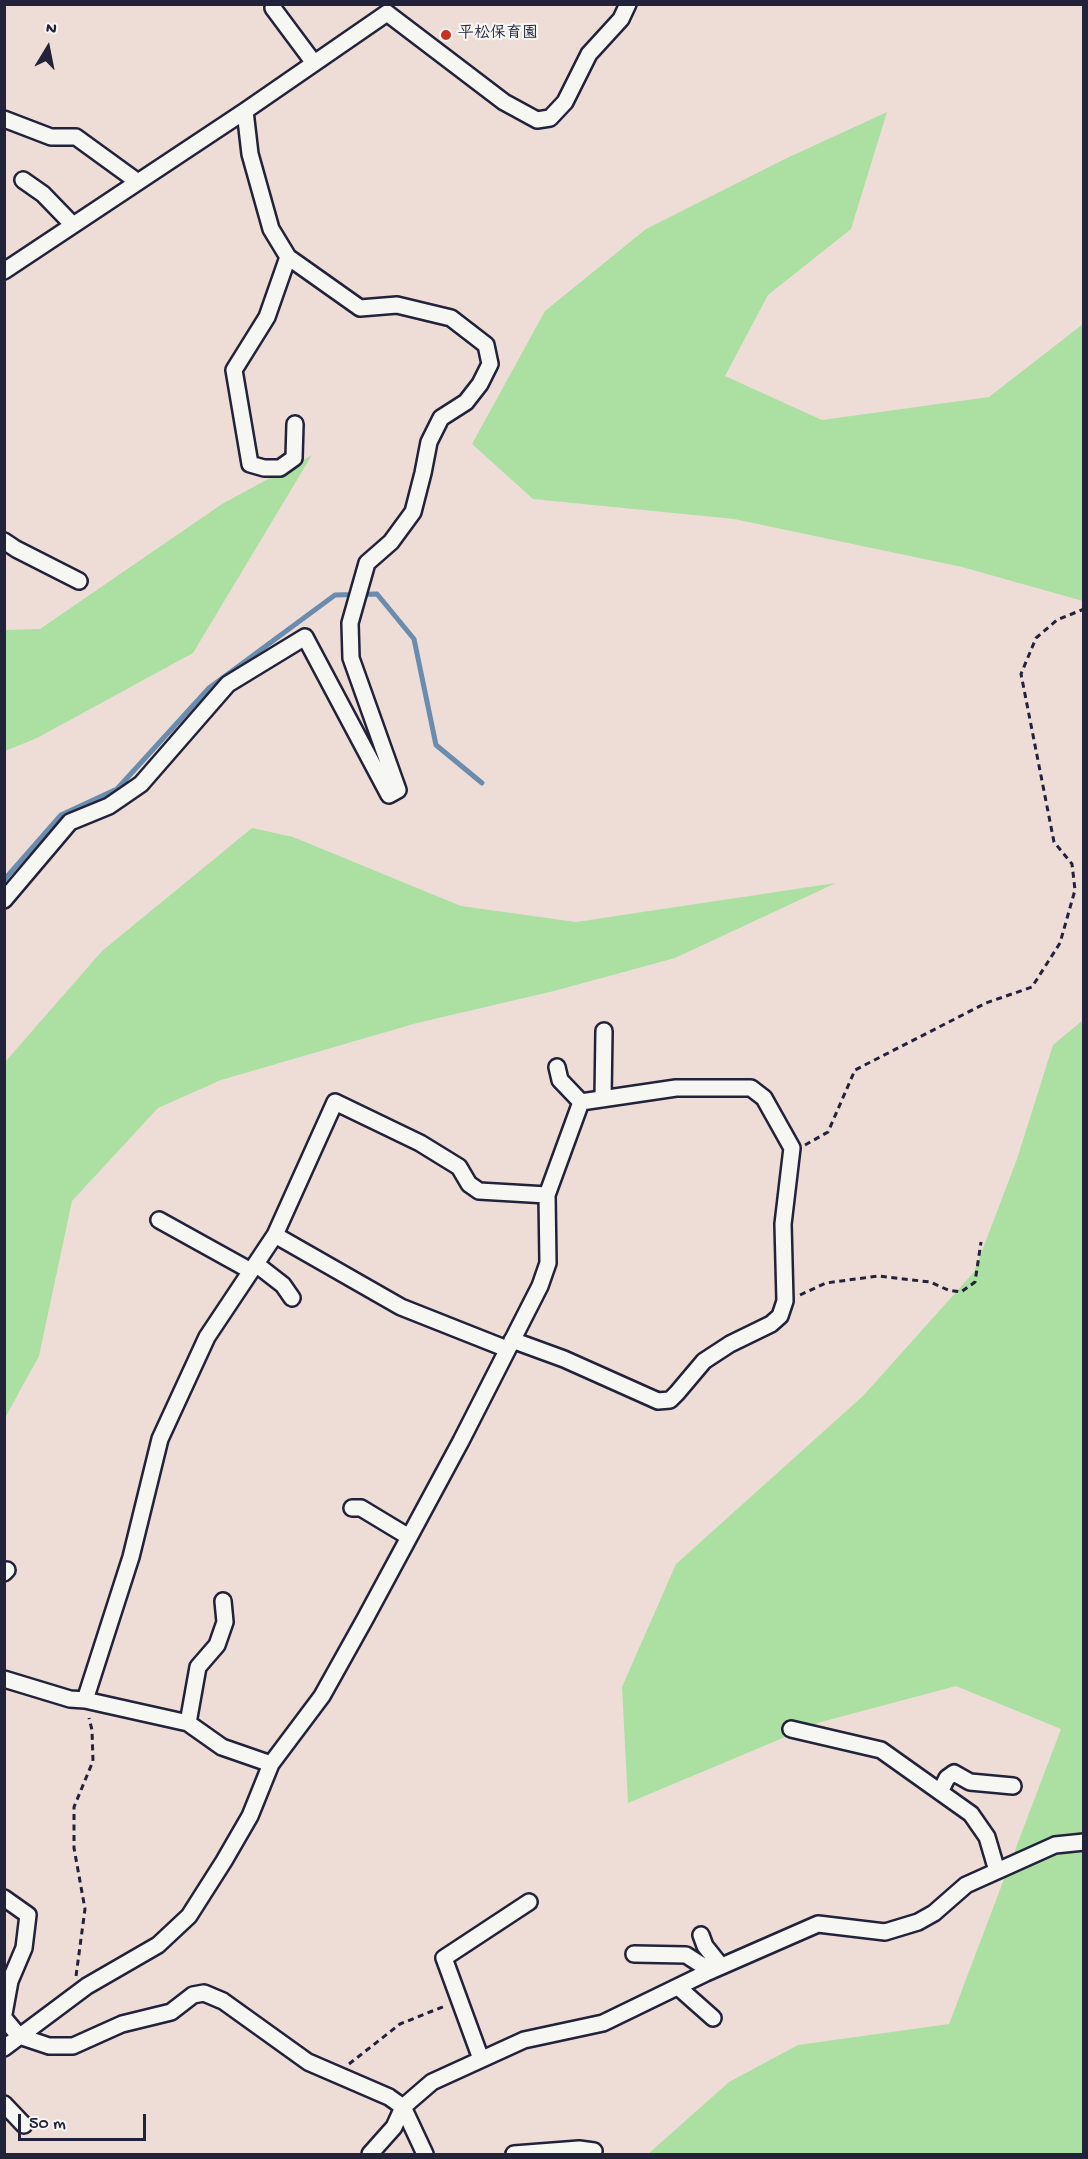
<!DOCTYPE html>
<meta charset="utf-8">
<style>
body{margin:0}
#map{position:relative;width:1088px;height:2159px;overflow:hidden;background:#eeddd6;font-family:"Gochi Hand",sans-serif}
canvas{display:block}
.frame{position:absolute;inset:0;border:6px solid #22223b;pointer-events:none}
.north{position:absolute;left:18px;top:18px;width:60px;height:60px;-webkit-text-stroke:4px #f6f6f2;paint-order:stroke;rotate:10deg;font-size:16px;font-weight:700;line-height:24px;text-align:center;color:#22223b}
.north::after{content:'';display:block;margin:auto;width:21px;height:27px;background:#22223b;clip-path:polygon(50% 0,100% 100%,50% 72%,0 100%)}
.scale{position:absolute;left:18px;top:2114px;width:128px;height:27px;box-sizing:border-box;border:3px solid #22223b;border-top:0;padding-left:8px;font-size:18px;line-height:21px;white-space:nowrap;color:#22223b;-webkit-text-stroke:4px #f6f6f2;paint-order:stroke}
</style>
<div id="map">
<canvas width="1088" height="2159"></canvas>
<div class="frame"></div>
<div class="north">N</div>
<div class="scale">50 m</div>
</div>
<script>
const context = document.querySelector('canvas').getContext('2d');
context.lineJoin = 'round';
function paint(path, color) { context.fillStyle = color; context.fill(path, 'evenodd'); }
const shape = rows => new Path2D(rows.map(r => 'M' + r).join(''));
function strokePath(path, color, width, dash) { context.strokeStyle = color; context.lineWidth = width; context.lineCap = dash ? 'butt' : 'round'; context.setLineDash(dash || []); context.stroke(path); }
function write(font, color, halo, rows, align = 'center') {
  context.font = font + ' "Gochi Hand","Klee One",sans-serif'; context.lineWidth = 4.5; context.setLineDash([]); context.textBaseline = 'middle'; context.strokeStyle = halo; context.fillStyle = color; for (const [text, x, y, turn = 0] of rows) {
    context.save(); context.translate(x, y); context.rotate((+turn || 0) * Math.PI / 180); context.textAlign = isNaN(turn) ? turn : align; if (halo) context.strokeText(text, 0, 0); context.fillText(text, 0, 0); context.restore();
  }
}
const green = shape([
 [887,112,851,229,768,295,725,376,822,420,989,397,1083,324,1083,601,962,567,734,519,533,499,472,444,545,311,646,229,787,158],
 [312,455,193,653,37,738,5,751,5,630,40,629,222,504],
 [252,828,293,837,461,906,576,922,836,883,675,958,554,991,417,1023,221,1080,158,1108,72,1201,39,1356,5,1418,5,1062,102,951],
 [1083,1020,1083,2154,648,2154,729,2082,798,2045,949,2024,1061,1729,956,1686,821,1722,628,1803,622,1687,676,1564,863,1396,974,1272,1017,1159,1053,1045]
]);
const stream = shape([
 [4,880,61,815,117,789,209,688,335,595,377,594,414,639,436,745,482,783]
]);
const path = shape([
 [805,1145,828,1132,855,1070,986,1003,1032,987,1060,943,1075,890,1072,864,1054,842,1021,674,1036,638,1057,620,1084,609],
 [800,1295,826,1283,878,1276,930,1282,948,1290,961,1292,975,1282,981,1242],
 [76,1976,85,1909,74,1848,74,1807,93,1761,92,1730,89,1718],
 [349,2064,400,2024,445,2006]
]);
const street = shape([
 [273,8,314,63],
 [387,13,504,102,537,120,550,118,565,102,589,54,621,19,628,4],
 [245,111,250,154,271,229,288,257,267,317,234,370,250,464,264,468,280,468,294,458,295,424],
 [4,119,51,137,76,137,138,182],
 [23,180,43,194,73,225],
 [4,271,245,111,387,13],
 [4,541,16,549,79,581],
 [4,900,70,822,109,806,141,784,228,684,305,637,389,795,398,790,351,658,350,623,367,563,391,542,413,512,423,473,429,442,441,418,466,402,480,384,490,364,486,345,451,318,397,305,360,308,288,257],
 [557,1067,560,1080,581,1102],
 [603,1099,604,1031],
 [159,1220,251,1271],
 [275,1235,401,1307,507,1349],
 [256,1264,283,1285,292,1298],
 [512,1340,564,1359,658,1401,670,1400,677,1393,704,1361,730,1344,771,1324,780,1316,785,1301,783,1224,792,1148,764,1098,751,1088,676,1088,581,1102,547,1195],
 [352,1508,361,1508,409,1537],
 [4,1573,7,1570],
 [4,1679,70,1699,85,1700,188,1723,222,1747,271,1764],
 [188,1723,198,1667,217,1645,225,1622,223,1601],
 [791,1729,881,1750,971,1814,987,1837,997,1871],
 [940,1792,947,1778,954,1773,970,1782,1013,1786],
 [4,1898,28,1915,24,1948,10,1981,4,2014],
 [701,1935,705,1946,721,1966],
 [634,1954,686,1955,711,1971],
 [678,1987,713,2018],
 [4,2018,19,2036,49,2046,73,2046,122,2024,171,2012,193,1995,204,1993,223,2001,308,2062,389,2097,403,2107,425,2154],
 [4,2048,87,1986,158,1945,189,1916,224,1861,250,1816,271,1764,322,1696,365,1619,461,1441,540,1286,548,1263,547,1195,479,1191,469,1184,459,1167,420,1143,335,1102,275,1235,207,1337,160,1439,131,1557,85,1700],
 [481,2059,444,1958,529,1902],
 [4,2104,24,2125],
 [370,2154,394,2127,403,2107,432,2082,524,2040,603,2023,706,1973,818,1924,885,1932,918,1922,934,1913,966,1885,1055,1845,1084,1842],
 [514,2154,579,2149,594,2151]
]);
const markers = [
 [446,35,6,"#c8321e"]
];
const poiNames = [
 ["平松保育園",458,35]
];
paint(green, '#abe0a2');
strokePath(stream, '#6a8cae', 5);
strokePath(street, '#22223b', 20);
strokePath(path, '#22223b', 3, [6, 4.5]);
strokePath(street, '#f6f6f2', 15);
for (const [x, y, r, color] of markers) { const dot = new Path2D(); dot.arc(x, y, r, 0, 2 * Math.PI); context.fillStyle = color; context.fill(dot); strokePath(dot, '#f6f6f2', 2); }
write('bold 16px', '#22223b', '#f6f6f2', poiNames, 'left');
</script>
